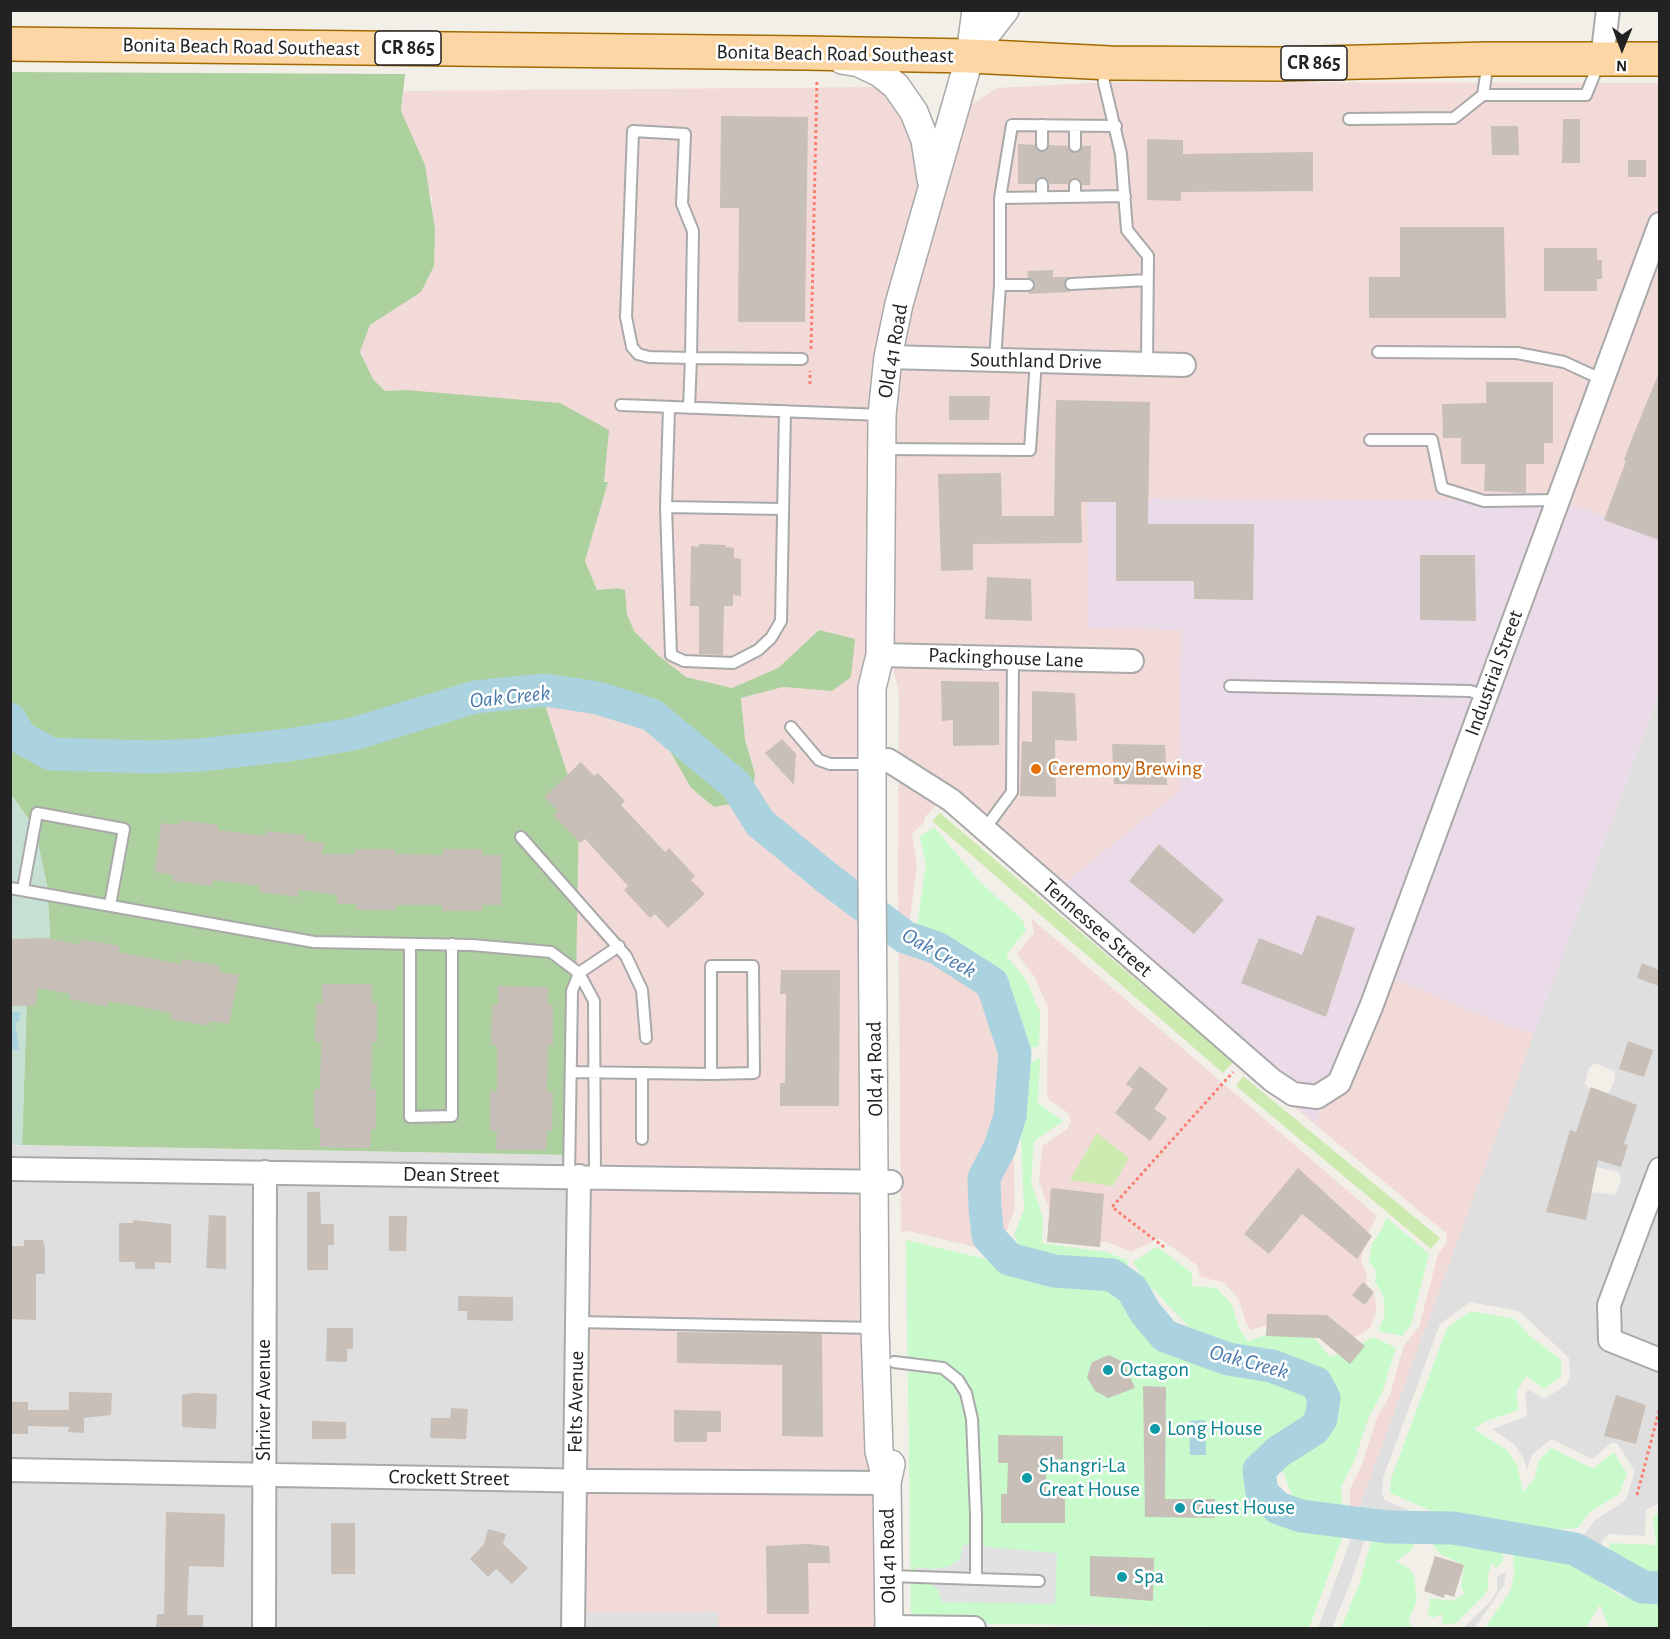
<!DOCTYPE html>
<style>
body{margin:0}
#map{position:relative;width:1670px;height:1639px;overflow:hidden;background:#f2efe9;font-family:"Alegreya Sans",sans-serif}
canvas{display:block}
.frame{position:absolute;inset:0;border:12px solid #222;pointer-events:none}
.north{position:absolute;left:1592px;top:18px;width:60px;height:60px;-webkit-text-stroke:4px #fff;paint-order:stroke;rotate:181deg;font-size:16px;font-weight:700;line-height:24px;text-align:center;color:#222}
.north::after{content:'';display:block;margin:auto;width:21px;height:27px;background:#222;clip-path:polygon(50% 0,100% 100%,50% 72%,0 100%)}
</style>
<div id="map">
<canvas width="1670" height="1639"></canvas>
<div class="frame"></div>
<div class="north">N</div>
</div>
<script>
const context = document.querySelector('canvas').getContext('2d');
context.lineJoin = 'round';
function paint(path, color) { context.fillStyle = color; context.fill(path, 'evenodd'); }
const shape = rows => new Path2D(rows.map(r => 'M' + r).join(''));
function strokePath(path, color, width, dash) { context.strokeStyle = color; context.lineWidth = width; context.lineCap = dash ? 'butt' : 'round'; context.setLineDash(dash || []); context.stroke(path); }
function write(font, color, halo, rows, align = 'center') {
  context.font = font + ' "Alegreya Sans",sans-serif'; context.lineWidth = 5; context.setLineDash([]); context.textBaseline = 'middle'; context.strokeStyle = halo; context.fillStyle = color; for (const [text, x, y, turn = 0] of rows) {
    context.save(); context.translate(x, y); context.rotate((+turn || 0) * Math.PI / 180); context.textAlign = isNaN(turn) ? turn : align; if (halo) context.strokeText(text, 0, 0); context.fillText(text, 0, 0); context.restore();
  }
}
const residential = shape([
 [1659,693,1659,1503,1646,1510,1645,1536,1609,1534,1602,1541,1601,1556,1622,1578,1636,1584,1625,1588,1560,1548,1521,1535,1511,1543,1497,1531,1546,1539,1583,1536,1595,1520,1626,1500,1635,1471,1617,1443,1611,1443,1592,1459,1551,1439,1532,1455,1527,1471,1524,1459,1514,1444,1492,1429,1525,1417,1527,1412,1525,1394,1528,1389,1544,1399,1566,1385,1570,1377,1569,1358,1519,1311,1470,1302,1440,1324,1383,1478,1382,1495,1385,1500,1441,1525,1432,1524,1423,1529,1414,1524,1366,1535,1352,1579,1332,1628,1318,1628,1355,1528,1354,1521],
 [1595,1063,1614,1071,1615,1080,1609,1092,1602,1093,1588,1088,1585,1083,1589,1068],
 [1592,1166,1619,1172,1621,1180,1615,1195,1591,1192],
 [10,1145,573,1155,560,1613,718,1612,718,1628,11,1628],
 [1506,1571,1504,1585,1475,1628,1463,1628,1491,1601,1497,1591,1497,1577]
]);
const commercial = shape([
 [1111,82,1659,83,1659,541,1656,536,1562,501,1181,629,1179,786,1184,788,1058,889,1315,1123,1383,974,1505,1025,1534,1034,1354,1521,1350,1516,1350,1489,1362,1465,1376,1420,1390,1395,1404,1345,1419,1327,1438,1254,1447,1242,1446,1233,1248,1069,1239,1068,1241,1063,940,804,934,807,925,817,924,823,912,833,917,865,908,934,912,941,981,977,995,1002,1012,1047,1023,1057,1015,1067,1013,1138,1015,1208,1006,1233,1013,1256,908,1231,901,1232,898,876,899,693,890,655,890,498,898,359,966,105,971,105,997,88],
 [880,87,895,101,915,143,922,188,890,301,877,1483,879,1628,718,1628,718,1612,560,1613,579,809,546,708,576,696,625,704,654,723,691,788,714,807,751,800,755,774,745,739,741,698,783,687,832,691,819,630,778,668,732,688,686,677,659,656,634,631,627,614,624,590,618,588,597,590,585,561,608,482,406,390,385,391,373,379,360,352,370,325,394,309,434,266,432,199,401,111,404,91],
 [1031,918,1377,1216,1364,1242,1361,1261,1367,1274,1367,1285,1375,1298,1376,1312,1370,1328,1344,1344,1318,1328,1275,1323,1251,1330,1246,1323,1238,1298,1223,1282,1200,1277,1197,1265,1159,1238,1131,1252,1107,1242,1071,1239,1051,1215,1039,1181,1042,1146,1067,1129,1071,1122,1068,1113,1047,1098,1048,1008,1034,976,1017,954,1034,933]
]);
const industrial = shape([
 [1087,498,1562,501,1657,536,1659,541,1659,693,1534,1034,1505,1025,1383,974,1315,1123,1057,889,1183,788,1179,786,1181,630,1088,628]
]);
const grass = shape([
 [940,813,1233,1062,1223,1073,932,821],
 [1243,1076,1440,1238,1431,1249,1236,1086],
 [1097,1133,1129,1158,1113,1186,1070,1180]
]);
const forest = shape([
 [10,72,405,74,401,111,425,165,435,229,434,266,421,292,370,325,360,352,373,379,385,391,406,390,560,403,609,430,604,482,608,482,585,561,597,590,618,588,625,590,627,614,634,631,659,656,686,677,732,688,778,668,819,630,855,639,851,677,832,691,783,687,741,698,745,739,755,774,752,800,714,807,691,788,654,723,625,704,576,696,546,708,579,809,573,1155,22,1145,27,991,50,935,47,886,36,836,39,834,10,793]
]);
const wetland = shape([
 [10,793,39,834,37,837,47,886,50,935,27,991,22,1145,10,1145]
]);
const park = shape([
 [934,827,982,884,1022,919,1026,930,1006,955,1026,980,1040,1012,1039,1046,1028,1049,1020,1043,1003,997,987,970,916,932,926,864,920,837],
 [1040,1057,1038,1103,1063,1121,1034,1141,1031,1182,1043,1218,1042,1243,1106,1252,1127,1260,1129,1270,1078,1267,1022,1253,1014,1235,1024,1210,1021,1138,1024,1067],
 [1386,1217,1429,1254,1411,1325,1402,1336,1378,1331,1385,1314,1383,1295,1375,1282,1376,1271,1369,1261,1372,1244,1382,1229],
 [906,1240,1057,1276,1109,1278,1131,1301,1163,1344,1231,1368,1273,1372,1314,1387,1318,1401,1317,1416,1311,1424,1276,1446,1255,1467,1258,1497,1275,1512,1302,1521,1347,1525,1309,1628,926,1623,911,1613],
 [1157,1247,1192,1273,1192,1286,1217,1288,1232,1305,1239,1328,1248,1341,1274,1332,1311,1334,1330,1357,1347,1352,1373,1337,1396,1348,1382,1393,1369,1416,1354,1462,1341,1487,1343,1513,1319,1511,1295,1503,1282,1469,1286,1455,1306,1444,1324,1430,1329,1390,1308,1374,1281,1362,1233,1360,1208,1338,1195,1333,1144,1280,1133,1262],
 [1471,1311,1515,1319,1530,1336,1561,1360,1561,1377,1544,1389,1526,1376,1516,1392,1519,1410,1486,1421,1474,1429,1507,1450,1517,1465,1523,1492,1534,1480,1539,1460,1551,1448,1593,1469,1614,1452,1627,1474,1619,1494,1589,1513,1578,1528,1548,1530,1490,1520,1453,1520,1390,1493,1391,1479,1447,1328],
 [1659,1513,1660,1584,1659,1584,1628,1571,1609,1554,1610,1543,1656,1545,1653,1516],
 [1415,1533,1413,1549,1396,1561,1409,1568,1414,1576,1417,1601,1409,1618,1411,1628,1341,1628,1360,1582,1371,1541],
 [1433,1534,1446,1536,1452,1540,1463,1538,1476,1542,1480,1548,1493,1539,1503,1545,1503,1562,1496,1568,1492,1562,1488,1574,1488,1589,1484,1595,1456,1623,1442,1625,1443,1614,1432,1618,1428,1615,1430,1598,1452,1601,1465,1594,1461,1588,1464,1565,1440,1554,1427,1537],
 [1521,1545,1572,1564,1624,1598,1637,1594,1659,1593,1659,1628,1609,1628,1600,1604,1586,1628,1485,1628,1511,1590,1514,1574,1513,1554]
]);
const parking = shape([
 [963,1545,1057,1553,1055,1604,942,1602,939,1592,931,1583,915,1584,915,1567,936,1569,950,1566,960,1559]
]);
const water = shape([
 [11,1012,20,1012,19,1022,15,1022,19,1050,11,1050],
 [1205,1420,1206,1455,1190,1455,1189,1421]
]);
const river = shape([
 [10,719,20,737,51,754,152,757,200,755,289,745,353,734,475,697,545,690,598,698,652,715,736,785,760,823,826,877,905,937,937,948,992,983,1015,1053,1010,1116,1000,1147,984,1178,985,1209,988,1236,1009,1259,1054,1271,1112,1275,1132,1289,1145,1312,1165,1336,1228,1359,1272,1366,1316,1383,1324,1398,1321,1419,1314,1429,1278,1452,1259,1470,1262,1493,1278,1508,1301,1516,1388,1527,1453,1528,1575,1549,1643,1587,1660,1588]
]);
const building = shape([
 [721,116,808,117,805,322,738,322,739,208,720,208],
 [1563,119,1580,119,1580,163,1562,163],
 [1491,126,1518,126,1519,155,1492,155],
 [1147,139,1183,140,1183,154,1313,152,1313,191,1181,192,1181,201,1147,200],
 [1018,144,1035,145,1041,152,1046,151,1049,145,1068,146,1074,153,1079,152,1082,146,1091,146,1090,185,1082,185,1076,178,1071,179,1068,184,1050,184,1043,177,1038,178,1035,184,1018,184],
 [1628,160,1646,160,1646,177,1628,177],
 [1400,227,1504,227,1506,318,1369,318,1369,277,1400,277],
 [1544,248,1597,248,1597,260,1602,260,1602,279,1597,279,1597,291,1544,291],
 [1053,270,1053,277,1070,277,1065,280,1064,285,1071,292,1028,294,1035,284,1028,278,1027,271],
 [1658,375,1659,376,1659,540,1604,520,1626,461,1624,460,1629,446],
 [1486,382,1553,382,1553,443,1544,443,1544,464,1526,464,1526,493,1484,491,1485,464,1461,464,1461,438,1443,438,1442,404,1486,403],
 [949,396,990,396,989,420,949,420],
 [1056,400,1150,402,1148,524,1254,524,1253,600,1194,599,1194,581,1116,581,1116,502,1081,502,1082,543,973,544,973,570,941,571,938,474,1001,473,1002,516,1054,516],
 [699,544,726,545,726,547,734,548,734,558,741,559,741,596,733,595,733,606,724,606,723,655,699,654,699,606,690,606,691,546,699,547],
 [1420,555,1475,555,1476,621,1420,620],
 [987,577,1031,579,1032,621,985,619],
 [941,681,999,682,999,745,953,746,953,720,942,721],
 [1032,691,1075,693,1077,741,1055,740,1056,797,1020,796,1022,741,1032,742],
 [782,739,796,754,794,785,765,753],
 [1112,744,1165,745,1167,785,1114,784],
 [581,762,594,776,598,773,625,801,621,805,665,852,669,848,695,876,691,880,705,894,668,928,655,914,650,918,624,890,628,886,585,839,580,843,553,815,558,811,544,797],
 [180,820,218,825,218,830,265,836,266,831,305,835,305,841,324,843,322,854,355,854,355,849,395,849,395,854,443,855,443,849,482,849,482,855,501,855,501,905,482,905,482,911,442,911,442,905,396,905,396,910,356,910,356,904,337,904,337,895,299,890,298,897,259,892,259,886,213,880,212,886,173,881,173,875,155,872,161,823,179,825],
 [1159,844,1224,900,1194,934,1129,881],
 [1317,915,1355,928,1326,1017,1241,983,1259,938,1302,955],
 [48,938,80,945,81,939,120,946,118,952,181,964,182,959,220,966,219,972,239,975,229,1024,210,1021,209,1026,170,1019,172,1013,109,1001,108,1007,69,999,70,994,38,988,35,1006,10,1006,10,939],
 [1642,963,1659,970,1659,986,1637,978],
 [781,970,840,970,839,1106,780,1106,780,1083,785,1083,786,994,780,994],
 [322,984,372,984,372,1003,377,1003,377,1042,372,1042,371,1089,376,1089,376,1129,371,1129,370,1148,320,1147,320,1128,314,1128,314,1089,320,1089,321,1042,315,1042,316,1003,322,1003],
 [498,986,548,987,548,1005,553,1005,553,1045,548,1045,547,1092,553,1092,552,1131,547,1131,546,1150,496,1150,497,1131,490,1131,490,1091,497,1092,497,1045,491,1045,492,1005,498,1005],
 [1628,1041,1653,1050,1644,1077,1619,1069],
 [1140,1066,1168,1089,1154,1109,1167,1118,1150,1141,1115,1113,1133,1089,1126,1084],
 [1591,1087,1637,1105,1624,1144,1628,1145,1621,1167,1598,1160,1586,1220,1546,1212,1570,1130,1576,1132],
 [1298,1168,1372,1236,1357,1259,1302,1214,1269,1254,1244,1234],
 [1051,1188,1104,1194,1100,1247,1047,1242],
 [307,1192,320,1192,321,1224,334,1224,334,1245,328,1245,328,1270,307,1270],
 [209,1215,226,1216,226,1269,206,1268],
 [389,1216,407,1216,406,1251,389,1251],
 [133,1220,171,1224,171,1263,155,1262,155,1269,135,1269,135,1262,119,1262,119,1223,133,1223],
 [24,1240,43,1240,45,1248,45,1274,36,1274,36,1320,10,1319,10,1246,24,1246],
 [1363,1282,1374,1292,1365,1305,1352,1295],
 [458,1296,513,1297,513,1321,467,1320,467,1311,458,1311],
 [1267,1314,1327,1315,1365,1346,1350,1364,1319,1338,1266,1336],
 [327,1328,353,1328,353,1349,347,1349,347,1362,326,1361],
 [677,1332,822,1334,823,1437,782,1436,782,1365,677,1363],
 [1109,1355,1123,1362,1135,1388,1108,1398,1095,1391,1087,1377,1092,1362],
 [1143,1386,1166,1387,1165,1499,1215,1499,1215,1518,1145,1517],
 [69,1392,112,1393,111,1415,84,1418,84,1433,68,1432,69,1427,28,1426,28,1434,10,1434,10,1402,28,1402,28,1410,69,1410],
 [193,1393,217,1394,216,1429,182,1427,182,1395],
 [1616,1395,1646,1405,1636,1444,1604,1436],
 [451,1408,468,1409,466,1439,430,1438,431,1418,450,1418],
 [674,1410,721,1411,721,1432,707,1432,707,1442,674,1442],
 [312,1421,346,1422,346,1439,312,1439],
 [998,1435,1063,1436,1063,1459,1046,1460,1046,1493,1065,1494,1065,1523,1001,1523,1001,1494,1007,1494,1008,1463,998,1463],
 [166,1512,225,1514,224,1567,189,1566,187,1615,203,1615,203,1629,156,1629,157,1614,164,1614],
 [331,1523,355,1523,355,1574,331,1574],
 [488,1529,506,1534,503,1544,528,1568,512,1584,496,1569,488,1577,470,1559,484,1544],
 [807,1544,829,1546,830,1563,808,1563,809,1614,767,1614,766,1546],
 [1090,1556,1154,1558,1153,1601,1090,1596],
 [1435,1556,1464,1565,1454,1597,1445,1594,1444,1598,1424,1591]
]);
const path = shape([
 [811,349,817,79],
 [810,384,810,371],
 [1164,1247,1112,1207,1233,1072],
 [1637,1495,1660,1407]
]);
const service = shape([
 [1488,62,1483,95,1586,95,1599,63],
 [1103,66,1104,83,1121,154,1127,230,1148,256,1147,364],
 [1349,119,1454,118,1483,95],
 [1042,145,1042,125],
 [1075,146,1075,126],
 [1042,197,1042,184],
 [1075,197,1075,185],
 [1000,198,1125,196],
 [1071,284,1148,280],
 [1000,285,1028,285],
 [1378,352,1517,353,1564,362,1601,379],
 [995,360,1000,285,1000,198,1012,125,1116,126],
 [621,405,882,415],
 [669,407,666,507,782,509],
 [689,408,691,358,693,231,682,204,685,134,633,131,626,317,632,347,638,354,649,357,691,358,802,359],
 [1370,440,1432,440,1442,488,1484,501,1558,500],
 [882,449,1030,450,1036,360],
 [666,507,671,655,684,661,733,663,758,650,771,638,781,621,785,411],
 [1230,686,1470,691,1486,696],
 [791,727,819,760,830,764,871,764],
 [984,830,1012,792,1013,657],
 [521,837,626,956,642,990,646,1038],
 [10,888,314,942,472,945,551,952,579,973,594,1001,595,1177],
 [23,889,37,813,124,829,110,905],
 [410,944,410,1117,452,1116,452,944],
 [571,1072,711,1074,754,1073,753,966,711,966,711,1074],
 [642,1139,642,1073],
 [569,1176,572,991,579,973,619,946],
 [577,1322,875,1328],
 [890,1576,976,1579,976,1515,972,1419,966,1393,958,1380,943,1368,894,1362],
 [976,1579,1039,1581]
]);
const minor = shape([
 [1602,59,1608,10],
 [888,357,1184,365],
 [880,655,1132,661],
 [888,760,951,800,1272,1080,1293,1094,1317,1097,1339,1083,1371,1007,1660,224],
 [10,1169,891,1182],
 [1660,1169,1609,1305,1610,1340,1660,1360],
 [10,1470,597,1481,887,1483],
 [889,1627,974,1628],
 [264,1628,265,1172],
 [573,1628,579,1176]
]);
const tertiary = shape([
 [970,55,1005,10],
 [842,60,859,63,880,73,896,86,914,112,925,140,931,179],
 [887,1483,879,1451,875,1328,872,872,872,688,880,655,882,415,888,357,899,304,970,56,976,10],
 [889,1628,887,1483,891,1464]
]);
const primary = shape([
 [10,44,805,53,970,56,1110,63,1280,64,1488,59,1660,59]
]);
const markers = [
 [1036,769,6,"#e8710a"],
 [1108,1370,6,"#0f9aa8"],
 [1155,1429,6,"#0f9aa8"],
 [1027,1478,6,"#0f9aa8"],
 [1180,1508,6,"#0f9aa8"],
 [1122,1577,6,"#0f9aa8"]
];
const shields = [
 [408,48,66],
 [1314,63,66]
];
const shieldNames = [
 ["CR 865",408,48],
 ["CR 865",1314,63]
];
const streetNames = [
 ["Bonita Beach Road Southeast",241,47,1],
 ["Bonita Beach Road Southeast",835,54,1],
 ["Old 41 Road",893,351,-80],
 ["Southland Drive",1036,361,1],
 ["Packinghouse Lane",1006,658,2],
 ["Industrial Street",1494,673,-70],
 ["Tennessee Street",1097,928,41],
 ["Old 41 Road",875,1069,-91],
 ["Dean Street",451,1175,1],
 ["Shriver Avenue",264,1400,-90],
 ["Felts Avenue",576,1402,-89],
 ["Crockett Street",449,1478,1],
 ["Old 41 Road",888,1556,-91]
];
const foodNames = [
 ["Ceremony Brewing",1048,769]
];
const cultureNames = [
 ["Octagon",1120,1370],
 ["Long House",1167,1429],
 ["Shangri-La",1039,1466],
 ["Great House",1039,1490],
 ["Guest House",1192,1508],
 ["Spa",1134,1577]
];
const waterNames = [
 ["Oak Creek",510,697,-6],
 ["Oak Creek",939,953,29],
 ["Oak Creek",1249,1362,15]
];
paint(residential, '#e0dfdf');
paint(commercial, '#f2dad9');
paint(industrial, '#ebdbe8');
paint(grass, '#cdebb0');
paint(forest, '#add19e');
paint(wetland, '#c6e0d4');
paint(park, '#c8facc');
paint(parking, '#e2e2e2');
paint(water, '#aad3df');
strokePath(river, '#aad3df', 33);
paint(building, '#c7bfb8');
strokePath(service, '#a9a9a9', 14);
strokePath(minor, '#a9a9a9', 26);
strokePath(tertiary, '#a9a9a9', 30);
strokePath(primary, '#a06b00', 36);
strokePath(path, '#fa8072', 3, [3, 3]);
strokePath(service, '#fff', 10);
strokePath(minor, '#fff', 22);
strokePath(tertiary, '#fff', 27);
strokePath(primary, '#fcd6a4', 33);
for (const [x, y, r, color] of markers) { const dot = new Path2D(); dot.arc(x, y, r, 0, 2 * Math.PI); context.fillStyle = color; context.fill(dot); strokePath(dot, '#fff', 2); }
for (const [x, y, w] of shields) { const box = new Path2D(); box.roundRect(x - w / 2, y - 17, w, 34, 4.5); context.fillStyle = '#fff'; context.fill(box); strokePath(box, '#222', 1.5); }
write('bold 20px', '#222', null, shieldNames);
write('21px', '#222', '#fff', streetNames);
write('21px', '#c56008', '#fff', foodNames, 'left');
write('21px', '#0d838f', '#fff', cultureNames, 'left');
write('italic 22px', '#4a7aab', '#fff', waterNames);
</script>
